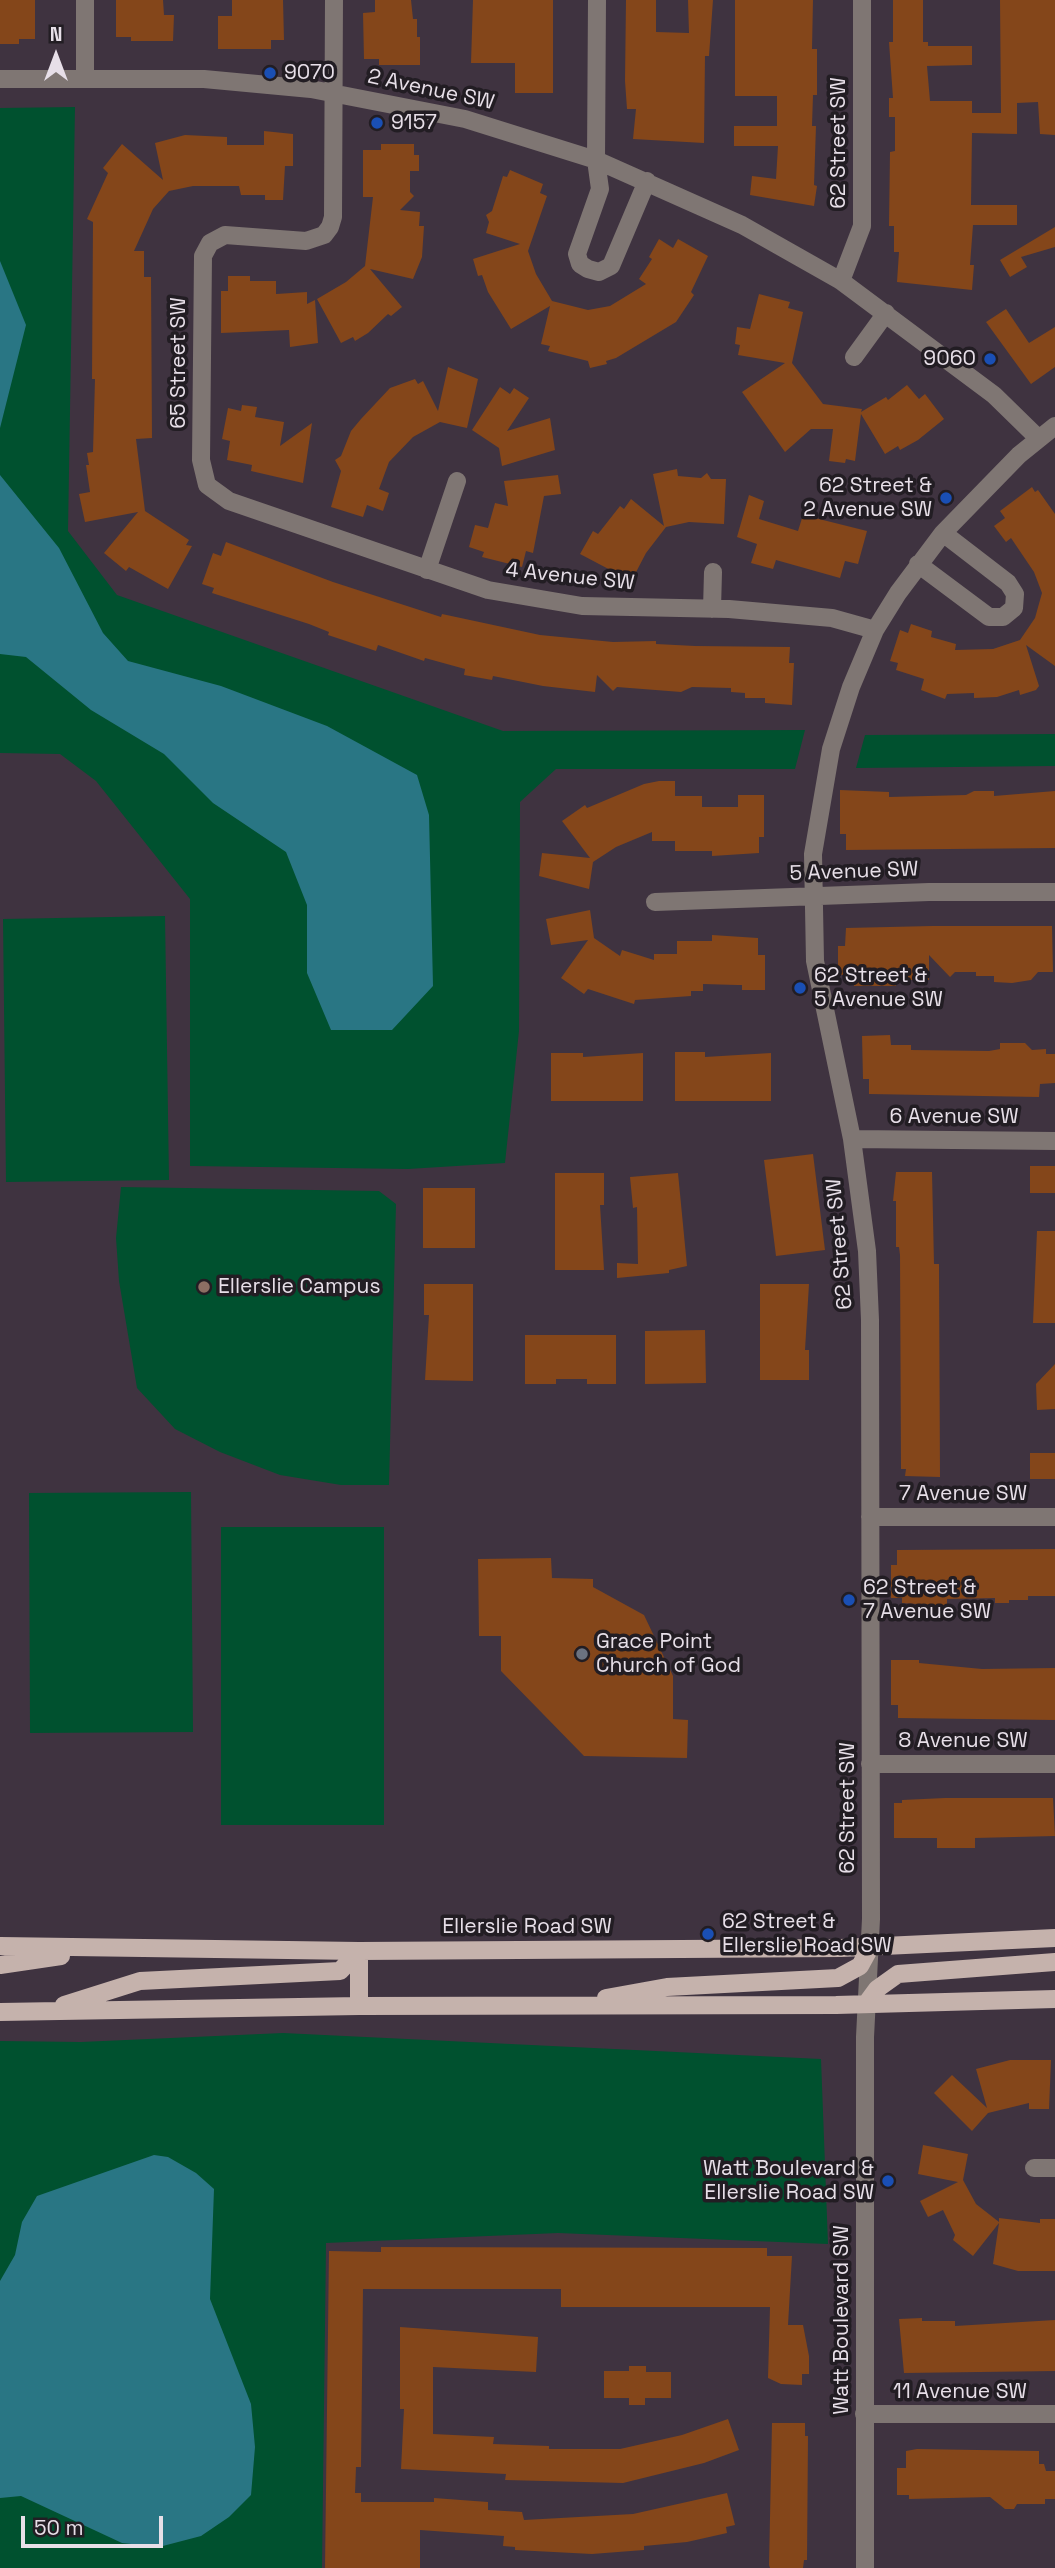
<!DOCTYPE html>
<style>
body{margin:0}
#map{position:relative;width:1055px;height:2568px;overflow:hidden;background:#3f3340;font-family:"Space Grotesk",sans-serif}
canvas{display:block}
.north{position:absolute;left:21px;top:21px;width:70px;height:70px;-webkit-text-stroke:5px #221d23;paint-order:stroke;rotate:0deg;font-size:19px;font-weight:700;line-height:28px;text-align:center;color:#e7dfe8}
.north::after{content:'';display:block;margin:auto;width:24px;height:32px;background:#e7dfe8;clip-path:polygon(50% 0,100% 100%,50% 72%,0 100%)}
.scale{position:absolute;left:21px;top:2516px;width:142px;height:32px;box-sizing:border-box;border:4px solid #e7dfe8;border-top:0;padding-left:9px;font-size:21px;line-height:24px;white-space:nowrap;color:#e7dfe8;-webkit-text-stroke:5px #221d23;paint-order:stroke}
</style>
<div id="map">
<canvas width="1055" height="2568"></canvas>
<div class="north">N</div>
<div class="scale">50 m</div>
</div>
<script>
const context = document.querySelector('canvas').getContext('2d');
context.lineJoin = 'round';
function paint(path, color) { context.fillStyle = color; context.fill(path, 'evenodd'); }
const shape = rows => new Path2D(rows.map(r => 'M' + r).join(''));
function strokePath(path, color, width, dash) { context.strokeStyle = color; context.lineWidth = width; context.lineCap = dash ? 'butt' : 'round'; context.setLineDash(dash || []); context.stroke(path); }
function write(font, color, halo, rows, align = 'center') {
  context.font = font + ' "Space Grotesk",sans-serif'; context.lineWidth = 7; context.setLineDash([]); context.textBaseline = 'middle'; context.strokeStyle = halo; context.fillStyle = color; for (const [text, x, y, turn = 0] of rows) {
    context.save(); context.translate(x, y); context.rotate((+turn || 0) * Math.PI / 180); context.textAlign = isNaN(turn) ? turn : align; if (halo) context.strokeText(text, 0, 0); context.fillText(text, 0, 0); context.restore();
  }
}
const green = shape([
 [75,107,68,531,117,595,503,731,805,730,795,769,556,769,520,802,519,1031,505,1163,408,1169,190,1166,190,899,96,781,60,754,0,753,0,108],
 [1055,734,1055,766,856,768,865,735],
 [165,916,169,1180,6,1182,3,919],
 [121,1187,379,1191,396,1204,389,1485,341,1485,280,1475,220,1452,175,1429,137,1388,119,1281,116,1238],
 [191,1492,193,1732,30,1733,29,1493],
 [221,1527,384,1527,384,1825,221,1825],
 [283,2033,821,2059,828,2244,558,2233,326,2243,322,2568,0,2568,0,2041,81,2042]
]);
const water = shape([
 [0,261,26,325,0,428],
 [0,475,59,548,103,633,128,661,221,686,327,726,417,775,429,815,433,986,392,1030,331,1030,307,973,307,905,286,852,213,803,164,754,91,710,26,657,0,654],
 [154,2155,168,2157,196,2173,214,2189,210,2299,251,2404,255,2447,251,2495,229,2517,201,2536,159,2547,122,2543,21,2496,0,2498,0,2281,15,2255,22,2222,37,2196]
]);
const building = shape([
 [0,0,35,0,35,39,19,39,19,44,0,44],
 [116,0,163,0,164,15,174,15,173,41,131,41,131,37,116,37],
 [232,0,283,0,284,40,271,40,271,49,218,49,218,16,232,16],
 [375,0,411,0,413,19,417,19,417,37,420,37,420,65,379,65,379,59,364,59,363,13,375,12],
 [473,0,553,0,553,93,515,93,515,63,471,63],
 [626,0,656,0,656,32,689,33,688,0,713,0,709,56,705,56,704,143,633,139,636,109,627,109,625,81],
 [735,0,813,0,812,49,817,49,817,95,813,95,812,126,816,126,814,185,817,186,814,206,750,195,752,176,776,179,778,146,734,146,734,126,777,126,777,96,735,96],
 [893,0,923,0,923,42,928,42,928,46,972,46,972,65,927,66,930,101,972,101,972,113,1001,113,1000,0,1055,0,1055,135,1040,134,1038,102,1017,103,1017,134,972,133,971,205,1017,205,1017,225,973,225,970,265,974,265,972,290,897,282,899,252,894,252,894,226,889,226,890,152,895,151,895,117,889,117,889,98,893,98,889,42,893,42],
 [264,131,293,134,293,166,285,166,283,200,265,200,265,195,241,195,239,186,193,186,169,191,153,209,134,251,144,251,144,277,151,277,152,438,136,439,145,511,189,540,186,545,192,546,168,589,129,567,126,571,104,553,138,512,85,522,79,494,90,492,86,465,89,465,87,453,93,452,95,379,92,379,93,222,87,219,108,173,103,168,122,144,163,180,155,143,185,135,227,137,227,145,264,145],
 [381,144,414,144,414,155,419,155,419,171,410,171,410,192,414,196,400,210,420,212,419,226,424,226,422,257,413,279,370,269,402,307,391,316,388,314,368,333,355,341,353,337,341,343,317,299,346,282,365,266,373,197,363,197,363,150,381,150],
 [510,170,543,184,540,193,547,196,528,251,536,274,552,301,588,310,610,306,646,284,639,279,652,259,649,257,659,239,673,248,678,239,708,256,691,292,694,295,676,322,616,358,606,361,607,364,590,368,588,361,548,351,550,346,541,344,550,306,511,329,488,292,482,275,478,276,473,259,520,244,486,233,489,222,486,215,492,211,503,176,507,177],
 [1055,227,1055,247,1021,257,1027,267,1010,277,1000,260],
 [228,276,250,276,250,281,276,281,276,294,307,292,307,304,315,300,318,343,290,347,289,330,221,333,221,291,228,291],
 [759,294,790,302,788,308,803,312,792,363,823,404,862,409,861,412,886,397,888,400,907,385,919,399,925,394,944,419,918,440,900,450,898,446,885,454,861,414,855,461,846,459,845,463,829,461,833,429,811,429,785,452,742,392,785,363,738,355,740,345,735,344,737,327,750,329],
 [1006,309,1029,343,1055,327,1055,367,1031,384,986,322],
 [448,367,478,379,467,428,440,422,413,437,389,462,379,489,389,493,383,511,367,505,363,517,331,507,341,471,335,460,341,456,351,431,361,419,390,388,415,379,418,384,423,381,438,411],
 [500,387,510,394,514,388,529,398,507,431,550,418,555,450,502,466,499,448,472,430],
 [242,405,257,407,255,417,284,422,280,446,312,423,303,483,251,471,252,465,227,460,230,441,222,439,228,408,241,411],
 [677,469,678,476,701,478,707,473,711,479,726,479,724,524,689,522,666,527,646,553,634,576,620,570,618,574,580,554,593,531,598,534,620,506,624,509,631,499,664,526,653,474],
 [558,475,561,494,544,496,533,553,526,551,522,567,482,557,484,552,469,547,475,525,488,528,495,503,508,506,504,481],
 [1032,487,1035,492,1038,490,1055,514,1055,666,1026,645,1039,686,1036,690,1020,695,1019,690,997,697,974,698,974,693,947,694,945,699,921,690,924,679,896,670,898,663,890,661,900,630,908,633,911,624,932,631,931,637,956,644,955,650,993,649,1020,640,1035,618,1042,593,1034,572,1011,538,1006,542,994,526,1005,518,1000,511],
 [749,495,764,501,759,519,798,531,803,515,867,531,858,564,845,561,840,578,776,560,773,569,751,563,757,544,737,537],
 [226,542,333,582,441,617,442,614,540,635,613,642,656,641,656,644,695,646,790,647,789,663,794,663,792,705,765,703,765,698,745,698,745,693,731,692,731,688,692,687,681,692,617,687,613,691,597,675,595,692,543,686,493,676,492,680,464,675,465,669,425,658,424,661,378,645,376,651,328,635,329,632,309,624,212,593,214,588,202,584,213,553,221,556],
 [659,781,675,781,675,796,702,796,702,807,738,807,738,795,764,795,764,837,759,837,759,853,712,856,712,851,675,851,675,841,652,841,652,832,616,847,593,862,589,889,539,876,542,853,590,858,562,821,585,805,587,808,644,784],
 [840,790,889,792,889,797,966,795,974,791,994,791,994,796,1055,791,1055,848,846,850,846,834,840,834],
 [590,910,594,938,620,956,622,950,654,960,654,954,677,954,677,941,712,941,712,935,758,938,758,955,765,955,765,990,742,990,742,985,737,985,703,984,703,991,691,991,691,996,635,1000,634,1004,588,989,584,994,561,978,588,940,551,945,546,919],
 [932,926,1052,926,1053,972,1038,972,1031,980,1012,983,994,982,994,976,976,976,976,972,955,972,950,977,929,955,929,980,896,980,896,986,854,986,854,975,838,975,838,946,845,946,846,928],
 [890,1035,891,1045,911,1045,911,1050,989,1051,1000,1049,1000,1043,1025,1043,1032,1050,1046,1049,1046,1054,1055,1054,1055,1083,1040,1084,1039,1097,869,1094,869,1079,863,1079,862,1036],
 [675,1052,705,1052,705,1057,771,1053,771,1101,675,1101],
 [551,1053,583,1053,583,1057,643,1053,643,1101,551,1101],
 [813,1154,825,1250,776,1256,764,1160],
 [1030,1166,1055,1166,1055,1193,1030,1193],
 [896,1172,932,1172,934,1264,939,1264,940,1477,905,1476,906,1469,901,1469,900,1255,899,1247,896,1247,896,1201,893,1201],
 [555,1173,604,1173,604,1205,600,1205,604,1270,555,1270],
 [678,1173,687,1266,669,1270,669,1273,617,1278,617,1263,638,1264,637,1207,633,1208,630,1177],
 [423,1188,475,1188,475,1248,423,1248],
 [1037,1231,1055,1231,1055,1323,1033,1323],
 [424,1284,473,1284,473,1381,425,1380,429,1315,424,1315],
 [760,1284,809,1284,805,1350,809,1350,809,1380,760,1380],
 [705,1330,706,1383,645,1384,645,1331],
 [525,1335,616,1335,616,1384,587,1384,587,1379,556,1379,556,1384,525,1384],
 [1055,1364,1055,1409,1037,1410,1036,1384],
 [1030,1453,1055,1453,1055,1479,1030,1479],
 [1055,1549,1055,1596,1028,1596,1028,1600,1009,1600,1009,1603,995,1603,995,1598,947,1599,947,1606,902,1603,902,1598,891,1598,891,1565,897,1565,897,1550],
 [551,1558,552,1578,593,1579,593,1587,644,1615,673,1676,673,1719,688,1720,687,1758,584,1756,501,1671,501,1636,479,1636,478,1559],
 [891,1660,919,1660,919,1663,982,1669,1055,1668,1055,1720,898,1718,898,1705,891,1705],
 [945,1798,1053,1798,1055,1836,975,1838,975,1848,937,1848,937,1838,894,1838,894,1803,902,1803,902,1800],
 [1010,2060,1051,2060,1049,2109,1029,2109,1029,2103,988,2113,972,2131,934,2093,952,2075,987,2108,976,2069],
 [923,2145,968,2154,963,2180,976,2204,999,2222,999,2218,1040,2223,1040,2219,1055,2219,1055,2271,1018,2271,993,2264,999,2223,973,2256,953,2240,955,2235,943,2210,928,2217,920,2201,958,2182,918,2174],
 [381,2247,767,2248,767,2256,792,2256,788,2325,803,2325,809,2356,809,2374,802,2374,802,2385,781,2384,768,2378,770,2307,561,2307,561,2289,363,2289,361,2467,356,2467,355,2493,361,2493,361,2502,434,2502,434,2498,488,2502,488,2510,522,2512,524,2520,633,2514,727,2493,735,2525,726,2527,727,2533,687,2542,644,2546,644,2550,592,2554,515,2550,515,2547,503,2546,504,2536,420,2530,420,2568,325,2568,329,2251,381,2252],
 [922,2318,922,2321,955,2321,955,2326,1055,2320,1055,2371,904,2373,899,2319],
 [400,2327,538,2337,536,2372,433,2367,433,2434,494,2437,493,2444,549,2446,549,2449,620,2449,682,2435,728,2419,739,2450,704,2463,623,2483,505,2480,506,2474,401,2469,404,2409,400,2409],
 [629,2366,646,2366,646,2372,671,2372,671,2398,645,2398,645,2405,629,2405,629,2398,604,2398,604,2371,629,2371],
 [772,2423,805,2423,805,2436,808,2436,807,2560,804,2560,803,2568,770,2568,769,2565],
 [917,2449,1039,2451,1039,2464,1044,2464,1046,2471,1055,2471,1055,2499,1045,2499,1045,2504,1017,2504,1014,2509,1005,2509,990,2497,909,2499,909,2495,897,2495,897,2468,906,2468,906,2451]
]);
const minor = shape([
 [85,0,85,78],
 [334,0,333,217,330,227,324,235,306,241,225,235,210,243,203,256,201,460,207,485,229,501,488,590,582,606,729,609,832,618,875,630],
 [597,0,596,160,600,189,577,254,580,264,588,269,599,272,611,266,647,181],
 [0,79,204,79,311,89,465,119,596,160,742,225,841,281,994,395,1038,438],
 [841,281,862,226,862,0],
 [854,357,886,313],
 [918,564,989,617,1003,617,1014,608,1015,594,1008,583,943,533],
 [427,570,457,481],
 [712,609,713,572],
 [655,902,929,892,1055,892],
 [852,1139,1055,1141],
 [870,1517,1055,1517],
 [870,1764,1055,1764],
 [1034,2168,1055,2168],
 [864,2414,1055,2414],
 [865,2568,865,2037,871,1919,870,1320,867,1251,852,1139,815,961,813,854,831,749,851,687,875,630,898,593,943,533,1019,455,1055,426]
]);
const major = shape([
 [0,1946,359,1951,841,1948,1055,1938],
 [0,1965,61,1956],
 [606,1998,667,1987,838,1978,860,1966,871,1946],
 [866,2004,877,1989,898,1974,1055,1962],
 [64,2005,140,1981,340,1971,359,1951],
 [359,2006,359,1951],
 [0,2012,359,2006,836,2005,1055,1999]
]);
const markers = [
 [270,73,7,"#1a4fb4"],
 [377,123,7,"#1a4fb4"],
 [990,359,7,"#1a4fb4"],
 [946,498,7,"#1a4fb4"],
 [800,988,7,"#1a4fb4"],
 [204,1287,7,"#8d6e63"],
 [849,1600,7,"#1a4fb4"],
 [582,1654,7,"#6b7280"],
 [708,1934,7,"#1a4fb4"],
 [888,2181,7,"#1a4fb4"]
];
const poiNames = [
 ["9070",284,73],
 ["9157",391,123],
 ["9060",976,359,"right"],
 ["62 Street &",932,486,"right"],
 ["2 Avenue SW",932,510,"right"],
 ["62 Street &",814,976],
 ["5 Avenue SW",814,1000],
 ["Ellerslie Campus",218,1287],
 ["62 Street &",863,1588],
 ["7 Avenue SW",863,1612],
 ["Grace Point",596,1642],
 ["Church of God",596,1666],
 ["62 Street &",722,1922],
 ["Ellerslie Road SW",722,1946],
 ["Watt Boulevard &",874,2169,"right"],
 ["Ellerslie Road SW",874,2193,"right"]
];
const streetNames = [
 ["2 Avenue SW",431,90,12],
 ["62 Street SW",839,143,-90],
 ["65 Street SW",179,363,-90],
 ["4 Avenue SW",570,577,6],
 ["5 Avenue SW",854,872,-2],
 ["6 Avenue SW",954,1117],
 ["62 Street SW",840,1244,-95],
 ["7 Avenue SW",963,1494],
 ["8 Avenue SW",963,1741],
 ["62 Street SW",848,1808,-90],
 ["Ellerslie Road SW",527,1927],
 ["Watt Boulevard SW",842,2320,-90],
 ["11 Avenue SW",960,2392]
];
paint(green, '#00512f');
paint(water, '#297684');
paint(building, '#84461a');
strokePath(minor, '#7f7673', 18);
strokePath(major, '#c5b2ac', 18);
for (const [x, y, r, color] of markers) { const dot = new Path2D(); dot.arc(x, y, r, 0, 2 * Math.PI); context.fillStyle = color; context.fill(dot); strokePath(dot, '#221d23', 2.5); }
write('21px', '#e7dfe8', '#221d23', poiNames, 'left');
write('21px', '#e7dfe8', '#221d23', streetNames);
</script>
